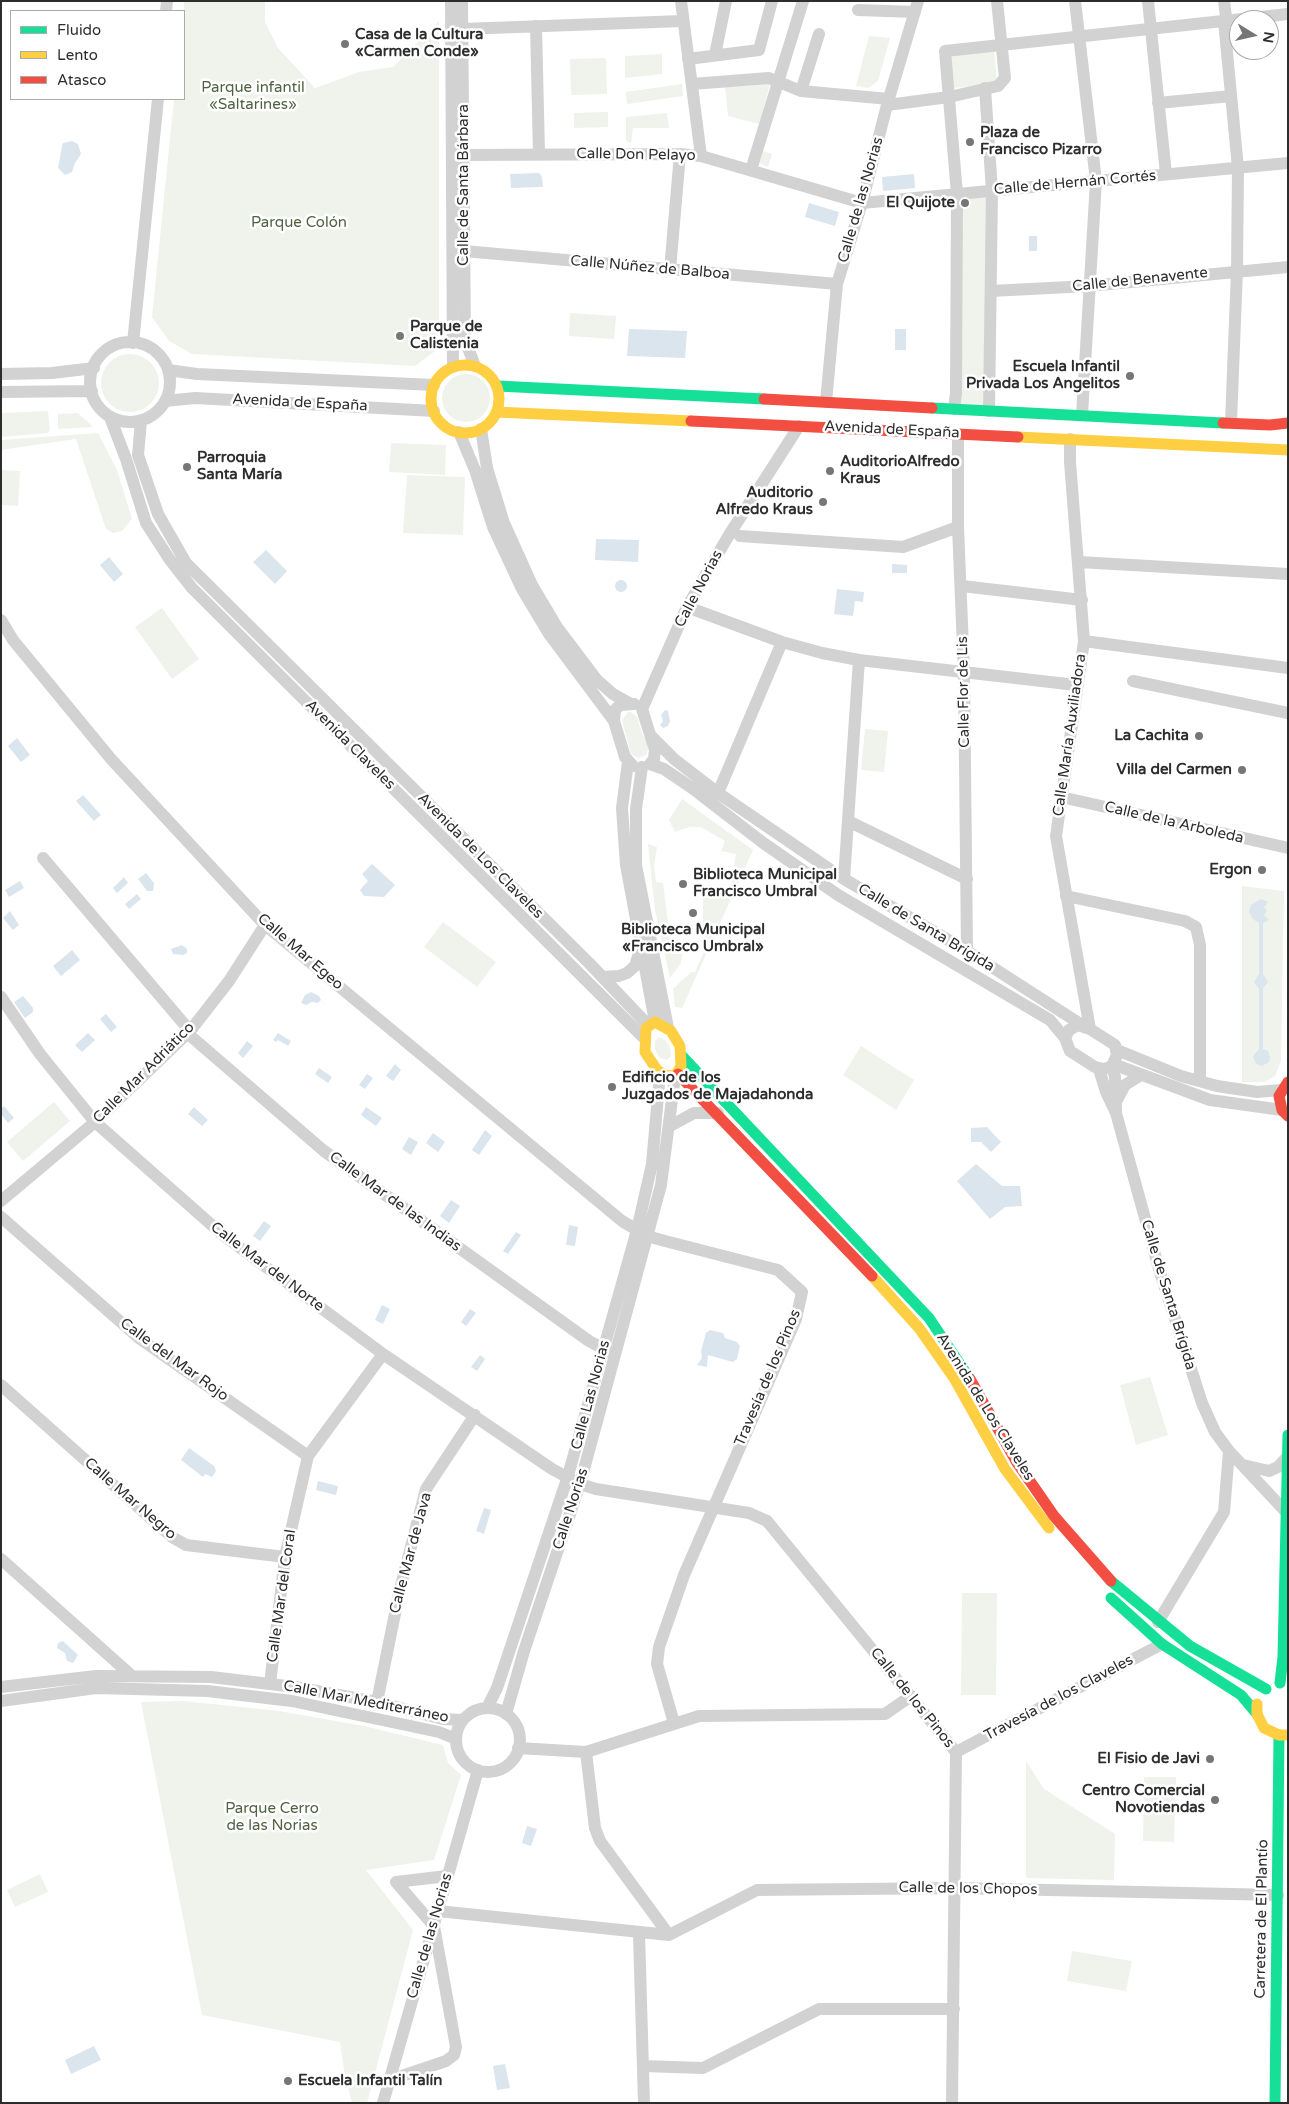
<!DOCTYPE html>
<meta charset="utf-8">
<style>
body{margin:0}
#map{position:relative;width:1289px;height:2104px;overflow:hidden;background:#fff;font-family:"Varela Round",sans-serif}
canvas{display:block}
.frame{position:absolute;inset:0;border:2px solid #2d2d2d;pointer-events:none}
.legend{position:absolute;left:10px;top:10px;width:175px;height:90px;box-sizing:border-box;background:#fff;border:1px solid #ababab;margin:0;padding:6px 9px;list-style:none;font-size:15px;color:#2d2d2d}
.legend li{display:flex;align-items:center;gap:10px;height:25px}
.legend b{width:25px;border:1px solid #ababab}
.north{position:absolute;left:1229px;top:10px;width:50px;height:50px;box-sizing:border-box;background:#fff;border:1px solid #ababab;border-radius:50%;rotate:99deg;font-size:14px;font-weight:700;line-height:20px;text-align:center;color:#2d2d2d}
.north::after{content:'';display:block;margin:auto;width:18px;height:22px;background:#767676;clip-path:polygon(50% 0,100% 100%,50% 72%,0 100%)}
</style>
<div id="map">
<canvas width="1289" height="2104"></canvas>
<div class="frame"></div>
<ul class="legend">
<li><b style="height:6px;background:#16e098"></b>Fluido</li>
<li><b style="height:6px;background:#ffcf43"></b>Lento</li>
<li><b style="height:6px;background:#f24e42"></b>Atasco</li>
</ul>
<div class="north">N</div>
</div>
<script>
const context = document.querySelector('canvas').getContext('2d');
context.lineJoin = 'round';
function paint(path, color) { context.fillStyle = color; context.fill(path, 'evenodd'); }
const shape = rows => new Path2D(rows.map(r => 'M' + r).join(''));
function strokePath(path, color, width, dash) { context.strokeStyle = color; context.lineWidth = width; context.lineCap = dash ? 'butt' : 'round'; context.setLineDash(dash || []); context.stroke(path); }
function write(font, color, halo, rows, align = 'center') {
  context.font = font + ' "Varela Round",sans-serif'; context.lineWidth = 5; context.setLineDash([]); context.textBaseline = 'middle'; context.strokeStyle = halo; context.fillStyle = color; for (const [text, x, y, turn = 0] of rows) {
    context.save(); context.translate(x, y); context.rotate((+turn || 0) * Math.PI / 180); context.textAlign = isNaN(turn) ? turn : align; if (halo) context.strokeText(text, 0, 0); context.fillText(text, 0, 0); context.restore();
  }
}
const green = shape([
 [184,1,265,1,265,22,278,48,315,88,359,72,393,67,439,21,439,348,415,366,192,354,169,341,152,317,174,99,184,99],
 [869,36,890,38,878,81,868,88,856,86],
 [994,50,997,83,954,88,950,55],
 [662,54,662,74,625,78,625,56],
 [606,58,607,94,571,95,570,59],
 [682,84,683,96,627,104,626,92],
 [770,84,759,124,728,116,725,87],
 [608,112,608,127,574,128,574,113],
 [667,113,669,128,633,128,631,144,626,140,626,117],
 [763,151,772,154,768,167,760,163],
 [989,197,983,405,958,404,960,198],
 [570,313,616,316,614,339,569,336],
 '101 383a29 29 0 1 1 58 0a29 29 0 1 1-58 0Z',
 '442 398a24 24 0 1 1 48 0a24 24 0 1 1-48 0Z',
 [48,411,50,430,48,433,1,437,1,413],
 [78,413,93,427,58,429,58,414],
 [98,433,117,470,132,519,122,531,113,533,106,529,76,439,1,450,1,440],
 [391,443,446,445,445,475,389,472],
 [1,470,20,471,18,506,1,505],
 [407,475,465,477,463,535,403,533],
 [162,608,199,659,172,679,135,627],
 [628,712,631,712,637,717,642,734,649,746,646,755,638,758,631,754,622,720],
 [865,729,888,731,884,772,861,770],
 [682,799,753,850,682,1008,675,1007,673,989,691,972,695,972,706,947,703,933,703,890,722,896,724,891,730,892,736,854,721,851,725,841,701,827,689,827,675,832,669,820],
 [648,844,657,847,654,865,656,882,663,883,672,954,682,954,681,963,670,978,655,910],
 [1242,886,1284,891,1281,1061,1275,1076,1265,1082,1242,1082],
 [443,922,496,962,477,987,424,947],
 [659,1037,665,1040,670,1047,671,1056,667,1060,660,1058,655,1050,655,1041],
 [861,1046,914,1080,896,1110,843,1075],
 [54,1102,70,1121,23,1161,7,1142],
 [1150,1377,1168,1435,1136,1445,1120,1385],
 [962,1593,997,1593,996,1695,961,1695],
 [184,1701,279,1711,364,1726,443,1745,448,1763,461,1775,434,1860,366,1870,413,1930,367,2103,352,2103,345,2076,340,2042,202,2015,141,1702],
 [1026,1761,1044,1789,1115,1834,1114,1880,1026,1878],
 [1144,1777,1176,1777,1174,1842,1143,1841],
 [40,1874,48,1892,15,1907,7,1890],
 [1072,1951,1132,1961,1126,1991,1067,1981]
]);
const water = shape([
 [72,141,78,144,81,154,75,163,72,172,65,175,58,168,62,146,63,143],
 [539,173,542,177,543,187,511,188,510,174],
 [914,174,915,188,883,191,882,177],
 [809,203,839,212,835,226,805,217],
 [1029,236,1037,236,1037,251,1029,251],
 [629,329,687,331,685,358,627,356],
 [895,329,906,329,906,350,895,350],
 [596,539,639,540,638,562,595,560],
 [266,550,287,571,275,584,253,562],
 [109,557,123,574,114,582,100,565],
 [892,564,907,565,907,573,892,573],
 '615 586a6 6 0 1 1 12 0a6 6 0 1 1-12 0Z',
 [837,589,864,592,863,602,855,601,853,616,834,614],
 [665,710,668,711,670,721,668,726,663,728,660,725,663,721,661,715],
 [17,738,30,755,21,762,8,746],
 [83,795,101,815,94,821,76,801],
 [372,864,395,885,384,897,364,896,360,890,368,881,362,874],
 [146,873,154,883,153,891,147,891,138,879],
 [124,877,128,883,117,893,113,888],
 [20,881,24,888,9,897,5,890],
 [137,894,141,899,129,909,125,904],
 [1261,899,1268,902,1264,907,1267,911,1264,915,1269,920,1263,923,1263,974,1268,982,1263,988,1263,1049,1268,1051,1270,1057,1269,1062,1262,1066,1256,1064,1253,1056,1259,1049,1259,989,1254,982,1259,974,1259,923,1253,919,1249,912,1251,905],
 [10,911,19,925,13,930,3,918],
 [182,945,187,949,187,953,183,955,173,954,171,949],
 [72,950,80,960,61,976,53,966],
 [311,992,319,996,321,1000,318,1003,312,1002,306,1005,301,1003,305,995],
 [23,996,33,1008,33,1012,25,1018,14,1002],
 [106,1014,117,1027,111,1032,100,1019],
 [88,1033,95,1040,82,1052,75,1045],
 [278,1033,291,1041,288,1046,278,1040,276,1042,273,1040],
 [247,1041,253,1046,243,1058,238,1053],
 [395,1064,401,1070,393,1081,386,1076],
 [319,1068,332,1077,328,1083,315,1074],
 [367,1074,373,1078,365,1089,359,1085],
 [4,1106,14,1118,8,1123,1,1114,1,1109],
 [194,1107,208,1120,202,1126,188,1114],
 [366,1107,382,1118,376,1126,361,1115],
 [987,1127,1001,1142,991,1152,981,1142,971,1142,971,1128],
 [485,1130,492,1136,479,1155,472,1150],
 [433,1133,445,1142,438,1152,426,1143],
 [409,1137,418,1142,411,1155,402,1149],
 [976,1164,1002,1186,1020,1186,1022,1206,1005,1207,990,1219,957,1181],
 [451,1200,460,1206,449,1223,440,1216],
 [264,1221,271,1226,260,1241,253,1236],
 [569,1225,578,1227,575,1246,566,1245],
 [516,1232,521,1235,508,1254,503,1251],
 [382,1305,390,1309,383,1324,375,1320],
 [470,1309,476,1313,466,1326,461,1322],
 [710,1330,723,1333,725,1338,737,1342,740,1346,737,1359,733,1362,708,1355,707,1367,697,1365,702,1358,701,1351,706,1333],
 [480,1355,485,1359,477,1371,471,1367],
 [189,1448,214,1466,216,1471,212,1477,205,1474,203,1477,181,1460],
 [318,1481,338,1486,336,1495,316,1490],
 [484,1508,491,1510,484,1534,476,1531],
 [63,1641,78,1655,73,1663,67,1661,65,1653,57,1648,58,1643],
 [527,1826,537,1829,531,1846,522,1843],
 [94,2046,101,2060,71,2074,65,2060],
 [505,2064,510,2088,497,2090,493,2066]
]);
const street = shape([
 [451,1,453,367],
 [462,1,465,340,475,366],
 [681,1,701,156],
 [1075,1,1096,181,1082,415],
 [1148,1,1166,174],
 [1224,1,1226,17],
 [858,10,915,12],
 [166,11,167,1],
 [1224,21,1238,168,1237,270,1231,422],
 [536,26,539,154],
 [462,29,683,21],
 [715,55,726,1],
 [688,59,759,50,772,1],
 [692,84,769,78,801,91,889,99],
 [985,88,992,191,989,411],
 [801,91,819,34],
 [1158,103,1231,96],
 [887,105,949,97,998,86,1005,78,997,1],
 [464,155,680,154,701,156,862,203,1288,163],
 [751,170,803,1],
 [464,251,837,284],
 [670,270,680,154],
 [991,291,1089,286,1288,267],
 '90 382a40 40 0 1 1 80 0a40 40 0 1 1-80 0Z',
 [133,343,158,99],
 [168,370,197,374,434,385],
 [1,374,52,373,94,368],
 [1,392,92,391],
 [165,401,195,398,434,411],
 [826,402,837,284,862,203,887,105,918,1],
 [954,409,956,393,957,194,945,51,1288,14],
 [110,417,126,459,146,523,170,560,192,588,644,1038],
 [141,421,138,455,158,514,186,563,589,963,648,1025],
 [481,429,487,468,504,523,532,585,557,627,597,680,613,694,629,703],
 [459,432,475,470,493,527,522,589,549,634,614,721],
 [958,434,958,527,964,672,967,951],
 [1070,439,1070,462,1084,641,1056,836,1090,1029],
 [740,536,903,547,958,527],
 [1079,562,1288,574],
 [962,586,1082,600],
 [687,607,782,642,822,653,859,660,1076,685],
 [1,620,13,640,111,759,265,925,622,1221,647,1236,665,1241,778,1270,802,1292,796,1319,684,1575,659,1647,657,1664,674,1723],
 [1084,641,1288,668],
 [1133,681,1288,713],
 [652,737,674,759,718,793,844,879,967,951,1082,1025],
 [628,762,622,808,626,865,655,1022],
 [650,764,664,769,692,788,762,842,838,895,1050,1020,1065,1038],
 [650,764,654,759,655,750,642,709,687,607,729,535,799,426],
 [633,766,625,757,614,721,615,710,620,705,634,704],
 [642,767,636,809,636,865,668,1028],
 [718,793,782,642],
 [1061,797,1288,848],
 [848,821,967,879],
 [43,858,190,1031],
 [844,879,859,660],
 [1066,896,1185,921,1196,927,1200,945,1200,1081],
 [602,977,619,976,627,973,635,966,640,950],
 [1,997,40,1054,95,1122,223,1235,383,1354,552,1469,580,1484,596,1489,749,1513,767,1521,956,1752,952,2103],
 [1078,1025,1090,1029,1115,1045,1117,1055,1112,1066,1104,1069,1095,1067,1070,1051,1065,1038,1069,1030,1078,1025],
 [187,1033,324,1151,589,1341,611,1353],
 [1117,1050,1181,1076,1217,1086,1257,1092,1281,1090],
 [1113,1064,1210,1100,1282,1110],
 [1112,1066,1115,1077,1116,1111],
 [1099,1069,1106,1092,1116,1113,1159,1269,1202,1403,1215,1432,1229,1451,1286,1512],
 [1117,1100,1125,1085,1141,1075],
 [670,1126,694,1113,718,1113],
 [1,1201,95,1122,190,1031,229,981,265,925],
 [1,1217,139,1338,308,1456],
 [1,1385,172,1537,186,1545,285,1557],
 [1243,1465,1269,1471,1278,1467,1288,1456],
 [1,1559,132,1676],
 [1158,1622,1224,1512,1229,1451],
 [270,1684,285,1557,308,1456,383,1354],
 [1,1687,96,1676,211,1677,295,1687,377,1702,443,1719,462,1720],
 [1,1701,96,1688,207,1691,292,1701,439,1732,456,1739],
 [377,1702,400,1589,426,1489,475,1415],
 [487,1708,497,1688,567,1479,637,1230,652,1164,660,1073],
 '456 1740a32 32 0 1 1 64 0a32 32 0 1 1-64 0Z',
 [506,1714,524,1651,580,1484,661,1185,675,1076],
 [518,1748,586,1752,699,1716,885,1714,911,1696],
 [586,1752,595,1828,600,1841,669,1935],
 [956,1752,1162,1644],
 [438,1911,669,1935,757,1890,956,1888,1278,1895],
 [639,1934,644,2103],
 [643,2066,703,2068,819,2009,954,2009],
 [390,2080,446,2061,454,2055,456,2047,434,1926,396,1882,447,1876],
 [383,2103,478,1770]
]);
const fast = shape([
 [497,386,764,399],
 [932,408,1223,423],
 [682,1056,929,1318,970,1379],
 [1111,1581,1190,1646,1266,1689],
 [1111,1598,1162,1644,1241,1695,1257,1714],
 [1280,1683,1283,1657,1288,1435],
 [1275,2103,1279,1735]
]);
const slow = shape([
 '431 399a34 34 0 1 1 68 0a34 34 0 1 1-68 0Z',
 [496,412,691,421],
 [1018,437,1288,450],
 [655,1022,671,1031,680,1046,681,1066,675,1076,665,1075,657,1070,645,1052,646,1028,655,1022],
 [872,1276,919,1328,954,1378,1005,1469,1049,1528],
 [1257,1704,1257,1714,1264,1728,1279,1735,1288,1735]
]);
const jam = shape([
 [764,399,932,408],
 [691,421,1018,437],
 [1223,423,1270,425,1288,423],
 [678,1074,872,1276],
 [1288,1082,1279,1096,1282,1110,1288,1116],
 [970,1379,1016,1461,1054,1516,1111,1581]
]);
const markers = [
 [345,44,5,"#767676"],
 [970,142,5,"#767676"],
 [965,203,5,"#767676"],
 [400,336,5,"#767676"],
 [1130,376,5,"#767676"],
 [187,467,5,"#767676"],
 [830,471,5,"#767676"],
 [823,502,5,"#767676"],
 [1199,736,5,"#767676"],
 [1242,770,5,"#767676"],
 [1262,870,5,"#767676"],
 [683,884,5,"#767676"],
 [693,913,5,"#767676"],
 [612,1087,5,"#767676"],
 [1210,1759,5,"#767676"],
 [1215,1800,5,"#767676"],
 [288,2081,5,"#767676"]
];
const poiNames = [
 ["Casa de la Cultura",355,35],
 ["«Carmen Conde»",355,52],
 ["Plaza de",980,133],
 ["Francisco Pizarro",980,150],
 ["El Quijote",955,203,"right"],
 ["Parque de",410,327],
 ["Calistenia",410,344],
 ["Escuela Infantil",1120,367,"right"],
 ["Privada Los Angelitos",1120,384,"right"],
 ["Parroquia",197,458],
 ["Santa María",197,475],
 ["AuditorioAlfredo",840,462],
 ["Kraus",840,479],
 ["Auditorio",813,493,"right"],
 ["Alfredo Kraus",813,510,"right"],
 ["La Cachita",1189,736,"right"],
 ["Villa del Carmen",1232,770,"right"],
 ["Ergon",1252,870,"right"],
 ["Biblioteca Municipal",693,875],
 ["Francisco Umbral",693,892],
 ["Biblioteca Municipal",693,930,"center"],
 ["«Francisco Umbral»",693,947,"center"],
 ["Edificio de los",622,1078],
 ["Juzgados de Majadahonda",622,1095],
 ["El Fisio de Javi",1200,1759,"right"],
 ["Centro Comercial",1205,1791,"right"],
 ["Novotiendas",1205,1808,"right"],
 ["Escuela Infantil Talín",298,2081]
];
const parkNames = [
 ["Parque infantil",253,88],
 ["«Saltarines»",253,105],
 ["Parque Colón",299,223],
 ["Parque Cerro",272,1809],
 ["de las Norias",272,1826]
];
const streetNames = [
 ["Calle Don Pelayo",636,155,1],
 ["Calle de Hernán Cortés",1075,183,-5],
 ["Calle de Santa Bárbara",464,185,-90],
 ["Calle de las Norias",861,200,-74],
 ["Calle Núñez de Balboa",650,268,5],
 ["Calle de Benavente",1140,280,-6],
 ["Avenida de España",300,403,3],
 ["Avenida de España",892,430,3],
 ["Calle Norias",699,589,-62],
 ["Calle Flor de Lis",964,692,-91],
 ["Calle María Auxiliadora",1070,735,-82],
 ["Avenida Claveles",350,745,45],
 ["Calle de la Arboleda",1174,823,13],
 ["Avenida de Los Claveles",480,856,45],
 ["Calle de Santa Brígida",926,928,31],
 ["Calle Mar Egeo",300,952,41],
 ["Calle Mar Adriático",144,1073,-45],
 ["Calle Mar de las Indias",395,1202,36],
 ["Calle Mar del Norte",267,1267,37],
 ["Calle de Santa Brígida",1168,1295,73],
 ["Calle del Mar Rojo",174,1360,36],
 ["Travesía de los Pinos",768,1378,-67],
 ["Calle Las Norias",591,1395,-75],
 ["Avenida de Los Claveles",985,1407,58],
 ["Calle Mar Negro",130,1499,41],
 ["Calle Norias",571,1509,-72],
 ["Calle Mar de Java",411,1553,-75],
 ["Calle Mar del Coral",282,1596,-82],
 ["Calle de los Pinos",912,1698,51],
 ["Travesía de los Claveles",1059,1698,-28],
 ["Calle Mar Mediterráneo",366,1702,11],
 ["Calle de los Chopos",968,1889,1],
 ["Carretera de El Plantío",1262,1919,-89],
 ["Calle de las Norias",430,1936,-74]
];
paint(green, '#eff3ec');
paint(water, '#dbe5ee');
strokePath(street, '#d2d2d2', 12);
strokePath(fast, '#16e098', 11);
strokePath(slow, '#ffcf43', 11);
strokePath(jam, '#f24e42', 11);
for (const [x, y, r, color] of markers) { const dot = new Path2D(); dot.arc(x, y, r, 0, 2 * Math.PI); context.fillStyle = color; context.fill(dot); strokePath(dot, '#fff', 2); }
write('bold 15px', '#2d2d2d', '#fff', poiNames, 'left');
write('15px', '#4f6340', '#fff', parkNames);
write('15px', '#2d2d2d', '#fff', streetNames);
</script>
